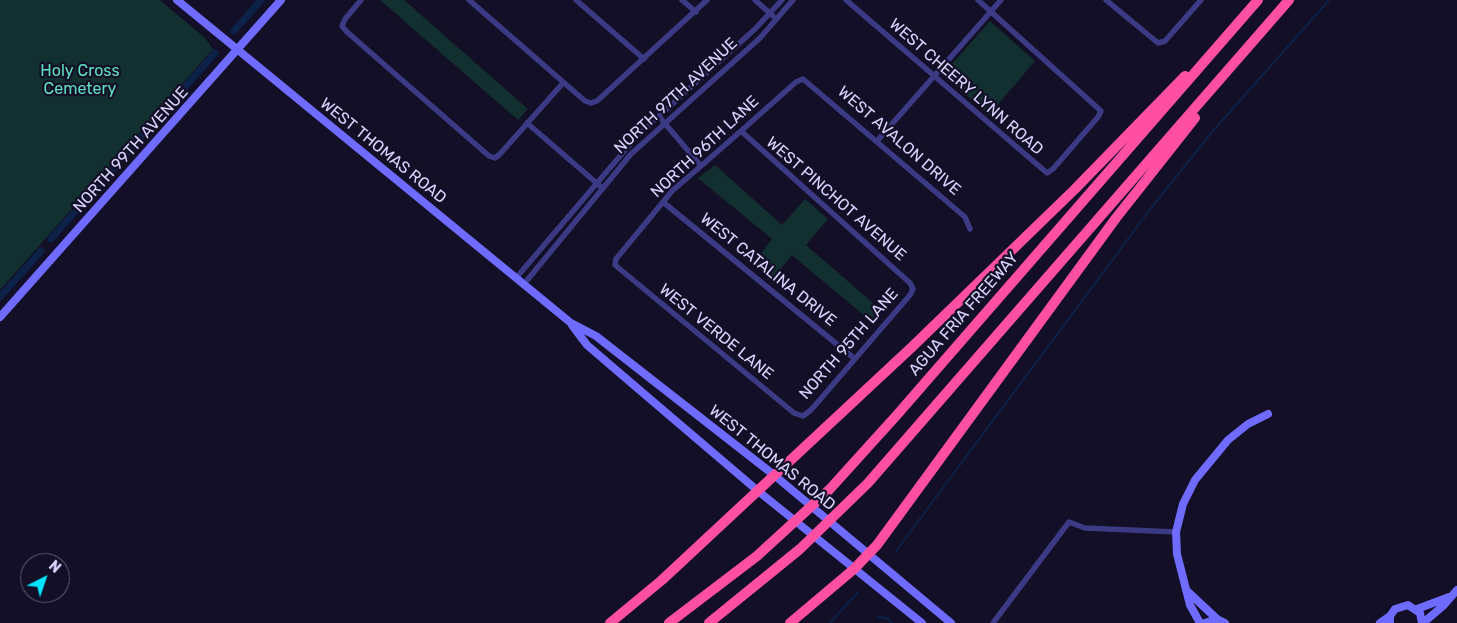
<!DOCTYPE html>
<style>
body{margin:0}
#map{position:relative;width:1457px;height:623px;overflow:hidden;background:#130f26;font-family:Rubik,sans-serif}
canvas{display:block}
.north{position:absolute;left:20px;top:553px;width:50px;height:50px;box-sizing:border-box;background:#130f26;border:1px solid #625e7d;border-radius:50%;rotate:41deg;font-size:14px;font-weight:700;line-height:20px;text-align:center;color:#d9d4ff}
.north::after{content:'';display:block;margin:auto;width:18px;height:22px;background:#00e5ff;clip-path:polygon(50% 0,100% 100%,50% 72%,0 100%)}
</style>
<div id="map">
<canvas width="1457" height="623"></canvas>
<div class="north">N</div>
</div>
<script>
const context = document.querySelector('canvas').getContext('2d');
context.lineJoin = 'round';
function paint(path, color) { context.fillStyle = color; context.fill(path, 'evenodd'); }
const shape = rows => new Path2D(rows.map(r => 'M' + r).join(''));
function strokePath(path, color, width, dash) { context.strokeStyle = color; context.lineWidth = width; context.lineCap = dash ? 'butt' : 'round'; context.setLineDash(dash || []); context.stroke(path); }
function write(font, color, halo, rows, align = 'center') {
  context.font = font + ' Rubik,sans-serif'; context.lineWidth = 4.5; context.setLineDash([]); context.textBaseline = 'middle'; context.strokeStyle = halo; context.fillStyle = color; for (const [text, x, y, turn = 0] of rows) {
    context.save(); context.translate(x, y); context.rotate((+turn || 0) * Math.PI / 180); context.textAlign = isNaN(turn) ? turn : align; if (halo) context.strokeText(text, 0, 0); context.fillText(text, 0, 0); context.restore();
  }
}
const green = shape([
 [0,0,160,0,205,38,213,49,0,290],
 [380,0,404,0,528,109,518,120],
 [990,21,1035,61,989,115,943,74],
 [715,165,782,225,805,199,828,219,806,245,881,310,872,322,792,255,772,280,753,264,772,239,698,178]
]);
const stream = shape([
 [896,551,1151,208,1212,132,1329,0],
 [878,617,887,618,892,623],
 [830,623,858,592]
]);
const canal = shape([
 [234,31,261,0],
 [51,239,215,53],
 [0,297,41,251]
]);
const street = shape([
 [361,0,345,19,342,26,347,32,489,156,495,158,500,154,563,83],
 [469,0,585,101,591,103,597,101,707,0],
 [576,0,644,59],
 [682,0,696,12],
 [755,0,773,16],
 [846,0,1047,173,1053,169,1098,117,1101,111,978,0],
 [1106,0,1158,43,1165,41,1201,0],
 [662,120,701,166],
 [527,123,600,186],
 [741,131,910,283,913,289,910,295,811,410,803,416,794,413,615,265,616,259,672,191,701,166,741,131,796,82,803,79,965,217,970,229],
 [877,141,1001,0],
 [663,202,855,359],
 [516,278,638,135,755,29,782,0],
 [524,284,631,154,760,38,793,0],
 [993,623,1069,522,1085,528,1176,532]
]);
const secondary = shape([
 [177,0,571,323,596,336,774,475,951,623],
 [0,317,281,0],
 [572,325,587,345,636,387,758,491,922,623],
 [1186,590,1217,619],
 [1417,609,1449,597],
 [1200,623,1190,605,1177,554,1176,532,1183,504,1195,480,1228,440,1248,424,1268,414],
 [1205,623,1217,619,1225,623],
 [1380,623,1390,616],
 [1390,623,1390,616,1395,609,1408,605,1420,613,1422,623],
 [1423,623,1444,605,1457,590]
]);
const highway = shape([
 [610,623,662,580,912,347,1075,189,1185,76],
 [669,623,757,556,829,490,896,416,1258,0],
 [709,623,800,549,868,483,1289,0],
 [790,623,854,569,877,545,1116,218,1195,118]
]);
const parkNames = [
 ["Holy Cross",80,71],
 ["Cemetery",80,89]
];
const streetNames = [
 ["WEST CHEERY LYNN ROAD",966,87,41],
 ["NORTH 97TH AVENUE",676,96,-43],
 ["WEST AVALON DRIVE",899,141,41],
 ["NORTH 96TH LANE",705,147,-43],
 ["NORTH 99TH AVENUE",131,150,-48],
 ["WEST THOMAS ROAD",383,151,39],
 ["WEST PINCHOT AVENUE",836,199,41],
 ["WEST CATALINA DRIVE",768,270,39],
 ["AGUA FRIA FREEWAY",964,314,-49],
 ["WEST VERDE LANE",716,332,39],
 ["NORTH 95TH LANE",849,344,-49],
 ["WEST THOMAS ROAD",772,458,39]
];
paint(green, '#12302f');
strokePath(stream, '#0c2248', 2);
strokePath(canal, '#0c2248', 7);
strokePath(street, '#3d3a85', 5.5);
strokePath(secondary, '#6f6bff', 8);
strokePath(highway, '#ff4fa3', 10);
write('16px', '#5fe0c0', '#130f26', parkNames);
write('16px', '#d9d4ff', '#130f26', streetNames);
</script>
